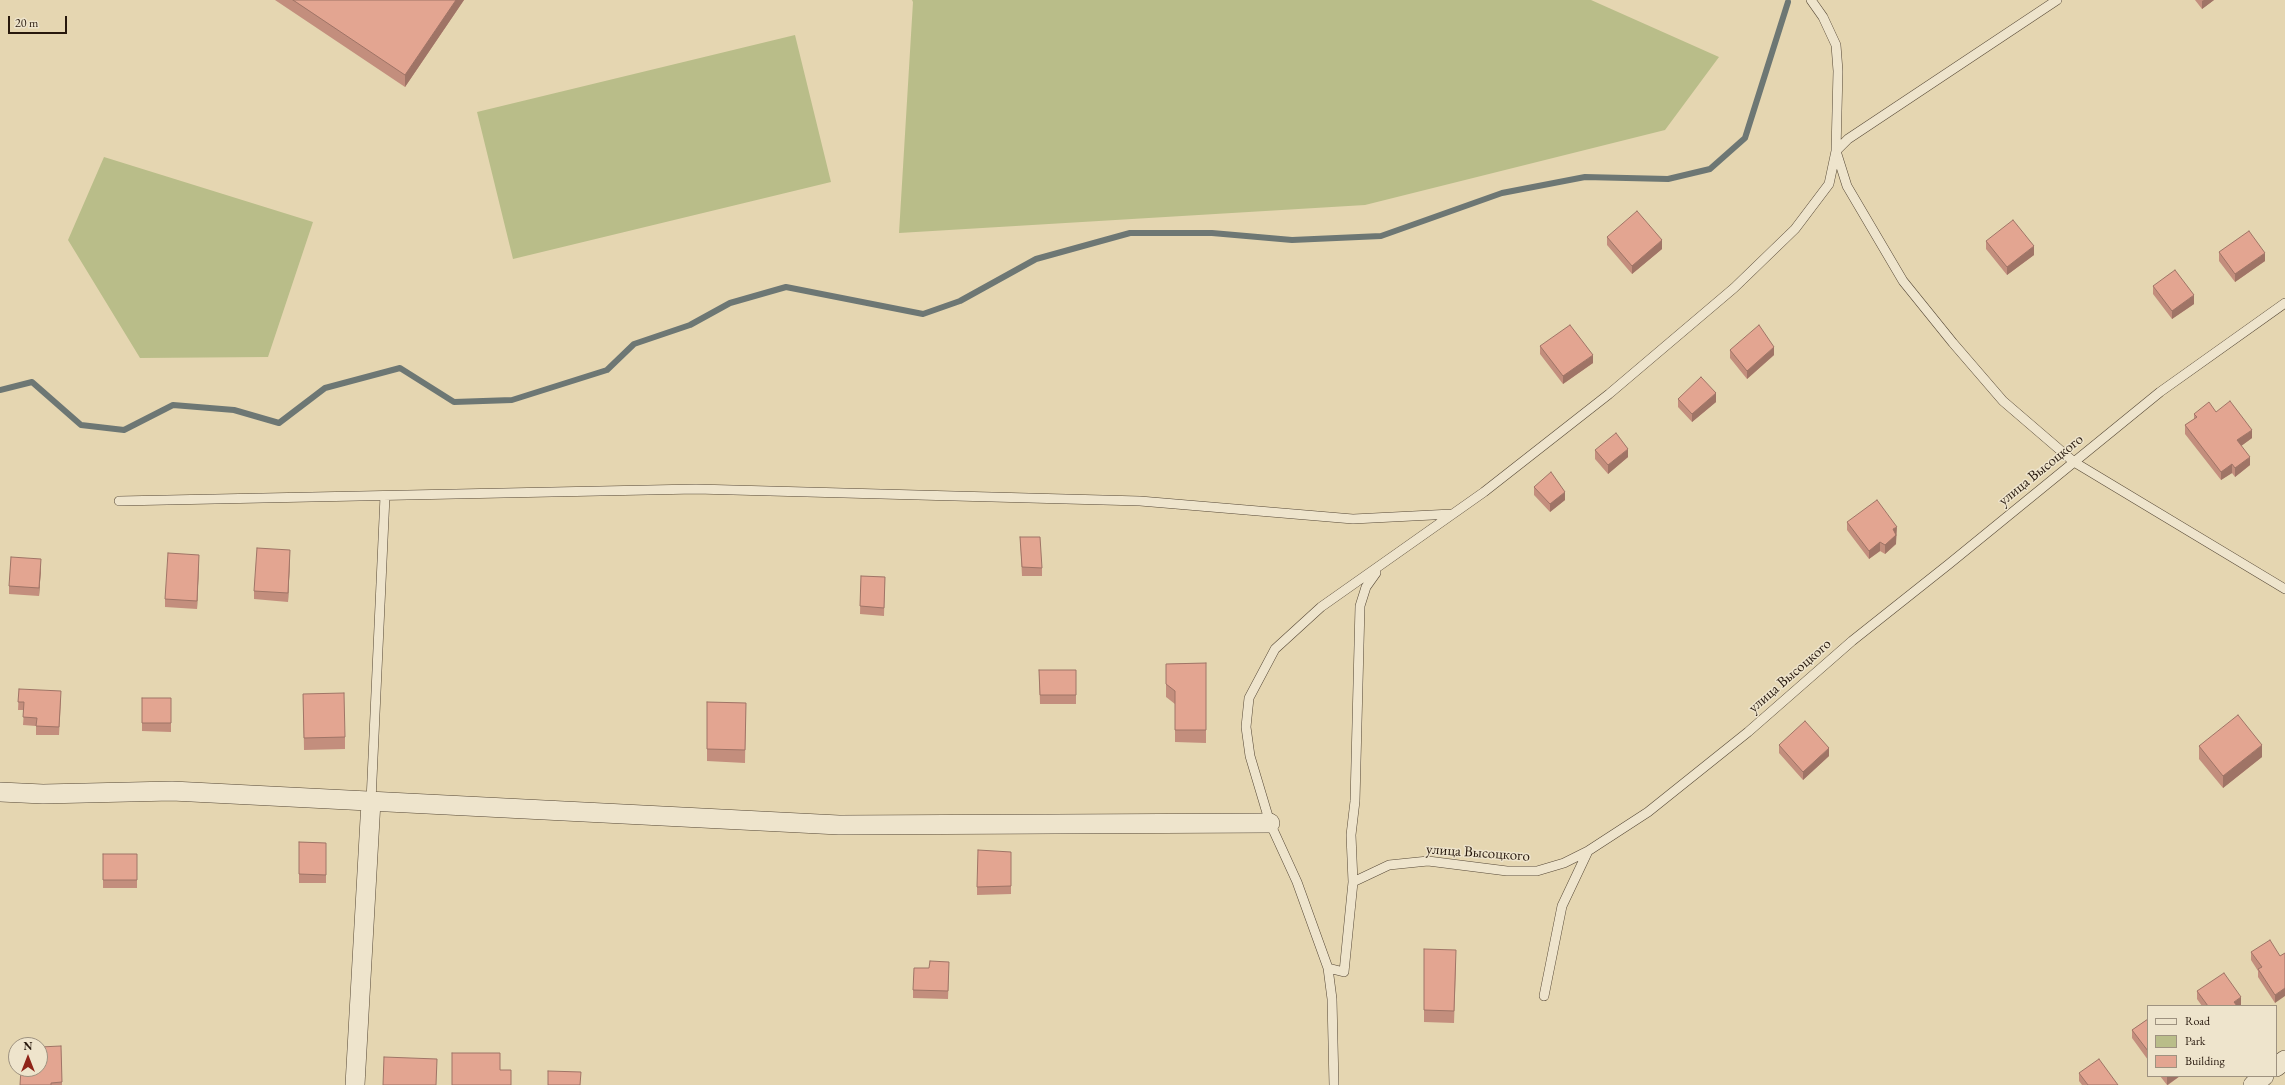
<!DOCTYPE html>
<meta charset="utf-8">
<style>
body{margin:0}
#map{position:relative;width:2285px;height:1085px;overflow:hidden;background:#e5d6b1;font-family:"EB Garamond",serif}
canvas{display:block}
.legend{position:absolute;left:2147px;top:1005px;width:130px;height:72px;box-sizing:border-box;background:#eee4cc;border:1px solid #9e9280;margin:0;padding:5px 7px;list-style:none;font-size:12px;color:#27180d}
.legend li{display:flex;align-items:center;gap:8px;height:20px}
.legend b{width:20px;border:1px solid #9e9280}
.north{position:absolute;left:8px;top:1037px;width:40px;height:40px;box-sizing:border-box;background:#eee4cc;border:1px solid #9e9280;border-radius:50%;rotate:0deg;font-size:11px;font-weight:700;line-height:16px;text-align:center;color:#27180d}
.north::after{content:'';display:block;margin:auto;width:14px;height:18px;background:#8f2418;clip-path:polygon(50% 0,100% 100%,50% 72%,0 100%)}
.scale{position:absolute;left:8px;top:16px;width:59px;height:18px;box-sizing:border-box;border:2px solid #27180d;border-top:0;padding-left:5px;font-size:12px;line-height:14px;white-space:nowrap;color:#27180d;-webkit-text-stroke:3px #eee4cc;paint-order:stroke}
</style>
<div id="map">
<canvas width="2285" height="1085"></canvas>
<ul class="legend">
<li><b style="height:5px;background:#eee4cc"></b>Road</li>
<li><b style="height:11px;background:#b9bd89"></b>Park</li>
<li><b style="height:11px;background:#e3a591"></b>Building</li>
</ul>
<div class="north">N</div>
<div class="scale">20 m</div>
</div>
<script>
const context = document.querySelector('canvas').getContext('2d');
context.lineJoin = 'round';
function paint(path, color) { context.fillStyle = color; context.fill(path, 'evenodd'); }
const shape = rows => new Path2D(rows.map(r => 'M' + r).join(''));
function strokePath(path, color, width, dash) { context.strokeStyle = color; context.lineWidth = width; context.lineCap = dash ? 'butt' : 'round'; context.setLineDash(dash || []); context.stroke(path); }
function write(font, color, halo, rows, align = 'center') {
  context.font = font + ' "EB Garamond",serif'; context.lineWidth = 3; context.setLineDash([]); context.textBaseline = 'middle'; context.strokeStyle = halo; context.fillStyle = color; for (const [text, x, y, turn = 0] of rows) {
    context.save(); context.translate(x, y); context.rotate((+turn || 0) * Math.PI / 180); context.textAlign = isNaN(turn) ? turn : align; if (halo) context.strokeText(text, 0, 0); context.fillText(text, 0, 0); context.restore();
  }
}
const green = shape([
 [912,0,1591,0,1719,57,1665,130,1365,205,899,233,913,2],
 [795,35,831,182,513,259,477,112],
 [104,157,313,222,268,357,140,358,68,240]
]);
const stream = shape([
 [0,390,32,382,81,425,124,430,173,405,234,410,279,423,325,388,400,368,454,402,512,400,607,370,634,344,690,325,730,303,786,287,923,314,960,301,1036,259,1130,233,1212,233,1292,240,1381,236,1502,193,1585,177,1668,179,1710,169,1745,138,1788,2]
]);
const lane = shape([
 [1811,0,1823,17,1836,45,1838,71,1836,151,1847,186,1903,281,1953,343,2003,401,2074,462,2285,589],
 [119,501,696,489,1140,501,1353,519,1452,514],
 [371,801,385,496],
 [1353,882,1351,835,1355,801,1360,606,1366,587,1376,573],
 [1328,968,1344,972,1353,882,1389,865,1428,861,1507,871,1537,871,1564,863,1588,851,1648,812,1748,732,1852,641,1949,564,2160,392,2285,303],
 [1544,996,1562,906,1588,851],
 [1334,1085,1332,999,1328,968,1297,882,1270,823,1250,756,1246,727,1249,698,1275,649,1321,607,1484,492,1609,394,1734,288,1795,229,1829,184,1836,151,1848,139,2057,0]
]);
const street = shape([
 [0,792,43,794,172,791,839,825,1270,823],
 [2276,1067,2285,1060],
 [355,1085,371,801],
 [2253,1085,2264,1076]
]);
const wall = shape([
 [275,0,464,0,405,87],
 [2195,0,2214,0,2202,9],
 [1607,237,1662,249,1632,274,1607,245],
 [1986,241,2034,255,2007,275,1986,249],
 [2219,252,2265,261,2235,282,2219,261],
 [2153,286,2194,304,2172,319,2153,294],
 [1540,346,1593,363,1563,384,1540,354],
 [1730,350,1774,355,1747,379,1730,358],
 [1678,399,1716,402,1692,422,1678,407],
 [2216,412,2252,438,2241,446,2250,465,2235,477,2232,473,2221,480,2185,434,2185,425,2194,419,2194,414],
 [1595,450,1628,457,1608,474,1595,459],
 [1534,487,1565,500,1550,512,1534,495],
 [1847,522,1897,535,1896,536,1896,544,1885,554,1880,551,1869,559,1847,530],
 [1020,537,1042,568,1042,576,1022,576],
 [290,559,288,602,254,599,254,591],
 [199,563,197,609,165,607,165,599],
 [41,568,39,596,9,594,9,586],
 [861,576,885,577,884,616,860,614],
 [1206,663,1206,743,1175,742,1175,704,1166,697,1166,664],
 [1039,670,1076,670,1076,704,1040,704],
 [19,689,61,699,59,735,36,735,36,726,23,725,24,710,18,710],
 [303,694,345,737,345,749,304,750],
 [142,698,171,698,171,732,142,731],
 [707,702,746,703,745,763,707,761],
 [1779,745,1829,756,1803,780,1779,753],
 [2199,746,2262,757,2223,788,2199,759],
 [299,842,326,843,326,883,299,883],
 [1011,852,1011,894,977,895,977,887],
 [103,854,137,854,137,888,103,888],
 [1424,949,1456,963,1454,1023,1424,1022],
 [2251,952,2280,956,2275,1003,2258,977,2258,971,2251,960],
 [949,970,948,999,913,998,913,990],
 [2197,991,2241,1005,2240,1006,2202,1006,2197,999],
 [2148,1019,2148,1060,2132,1038,2132,1030],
 [61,1046,62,1085,20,1085],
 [2079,1073,2118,1085,2082,1085,2079,1081],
 [2160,1076,2180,1076,2168,1085,2167,1085]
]);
const shadedWall = shape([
 [456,0,464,0,405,87,405,75],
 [2204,0,2214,0,2202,9,2202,1],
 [1662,240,1662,249,1632,274,1632,266],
 [2034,246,2034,255,2007,275,2007,267],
 [2265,253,2265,261,2235,282,2235,274],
 [2194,295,2194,304,2172,319,2172,311],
 [1774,347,1774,355,1747,379,1747,371],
 [1593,355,1593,363,1563,384,1563,376],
 [1716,393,1716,402,1692,422,1692,414],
 [2252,430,2252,438,2237,449,2237,440],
 [1628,449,1628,457,1608,474,1608,465],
 [2250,457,2250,465,2235,477,2235,468],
 [2232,464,2232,473,2221,480,2221,472],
 [1565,492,1565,500,1550,512,1550,504],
 [1897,527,1896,544,1885,554,1885,545,1893,529],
 [1880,542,1880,551,1869,559,1869,551],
 [290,550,290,559,288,602,288,593],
 [199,555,199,563,197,609,197,601],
 [41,559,41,568,39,596,39,588],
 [2262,745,2262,757,2223,788,2223,776],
 [1829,748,1829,756,1803,780,1803,772],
 [2285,988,2285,996,2275,1003,2275,995],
 [2241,997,2241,1005,2240,1006,2234,1006,2234,1002],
 [2169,1076,2180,1076,2167,1085,2167,1077]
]);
const building = shape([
 [293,0,456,0,405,75,293,0],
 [1637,211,1662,240,1632,266,1607,237,1637,211],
 [2013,220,2034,246,2007,267,1986,241,2013,220],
 [2249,231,2265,253,2235,274,2219,252,2249,231],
 [2175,270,2194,295,2172,311,2153,286,2175,270],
 [1570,325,1593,355,1563,376,1540,346,1570,325],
 [1759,325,1774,347,1747,371,1730,350,1759,325],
 [1701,377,1716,393,1692,414,1678,399,1701,377],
 [2230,401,2252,430,2237,440,2250,457,2235,468,2232,464,2221,472,2185,425,2197,417,2194,414,2209,402,2216,412,2230,401],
 [1616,433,1628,449,1608,465,1595,450,1616,433],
 [1551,472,1565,492,1550,504,1534,487,1551,472],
 [1877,500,1897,527,1893,529,1896,535,1885,545,1880,542,1869,551,1847,522,1877,500],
 [1020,537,1040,537,1042,568,1022,567,1020,537],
 [257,548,290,550,288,593,254,591,257,548],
 [168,553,199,555,197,601,165,599,168,553],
 [11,557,41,559,39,588,9,586,11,557],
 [861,576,885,577,884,608,860,606,861,576],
 [1206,663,1206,730,1175,730,1175,691,1166,684,1166,664,1206,663],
 [1039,670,1076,670,1076,695,1040,695,1039,670],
 [19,689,61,691,59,727,36,726,37,718,23,717,24,702,18,702,19,689],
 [344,693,345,737,304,738,303,694,344,693],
 [142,698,171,698,171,723,142,723,142,698],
 [707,702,746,703,745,750,707,749,707,702],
 [2238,715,2262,745,2223,776,2199,746,2238,715],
 [1805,721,1829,748,1803,772,1779,745,1805,721],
 [299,842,326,843,326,875,299,874,299,842],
 [978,850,1011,852,1011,886,977,887,978,850],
 [103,854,137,854,137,880,103,880,103,854],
 [2270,940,2280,956,2285,953,2285,988,2275,995,2258,969,2262,967,2251,952,2270,940],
 [1424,949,1456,950,1454,1011,1424,1010,1424,949],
 [930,961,949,962,948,991,913,990,914,968,929,968,930,961],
 [2224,973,2241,997,2234,1002,2237,1006,2208,1006,2197,991,2224,973],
 [2148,1019,2148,1051,2132,1030,2148,1019],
 [61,1046,62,1082,51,1083,51,1085,20,1085,21,1069,40,1069,40,1047,61,1046],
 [452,1053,500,1053,500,1070,511,1070,511,1085,452,1085,452,1053],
 [384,1057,437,1059,436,1085,383,1085,384,1057],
 [2099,1059,2118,1085,2088,1085,2079,1073,2099,1059],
 [548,1071,581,1072,580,1085,548,1085,548,1071]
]);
const streetNames = [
 ["улица Высоцкого",2041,470,-39],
 ["улица Высоцкого",1790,676,-41],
 ["улица Высоцкого",1478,853,4]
];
paint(green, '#b9bd89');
strokePath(stream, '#6d7774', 6);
strokePath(lane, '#564836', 10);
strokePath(street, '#564836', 20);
strokePath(lane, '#eee4cc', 9);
strokePath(street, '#eee4cc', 19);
paint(wall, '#c38e7d');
paint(shadedWall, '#9f7466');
paint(building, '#e3a591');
strokePath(building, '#9f7466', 1);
write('15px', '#27180d', '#eee4cc', streetNames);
</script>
